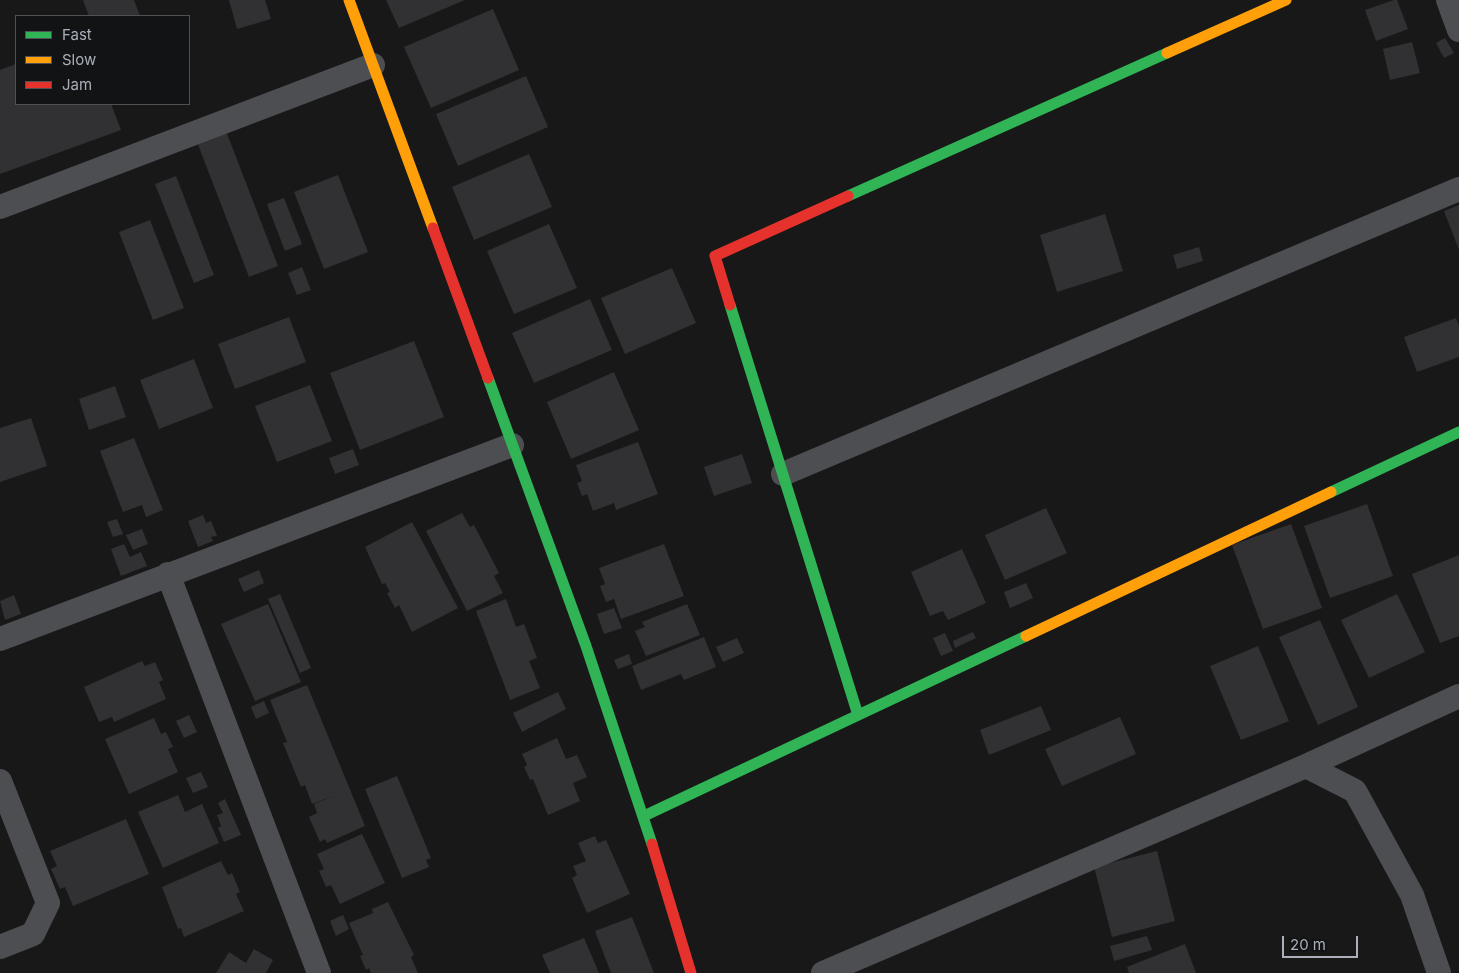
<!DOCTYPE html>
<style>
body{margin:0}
#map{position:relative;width:1459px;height:973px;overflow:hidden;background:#181819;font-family:Inter,sans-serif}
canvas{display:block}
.legend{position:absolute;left:15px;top:15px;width:175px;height:90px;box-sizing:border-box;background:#121315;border:1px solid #4f5157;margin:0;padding:6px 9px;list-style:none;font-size:15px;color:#aaafb9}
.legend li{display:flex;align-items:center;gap:10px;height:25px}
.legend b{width:25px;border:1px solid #4f5157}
.scale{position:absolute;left:1282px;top:936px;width:76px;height:22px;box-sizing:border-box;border:2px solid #aaafb9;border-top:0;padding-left:6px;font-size:15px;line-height:18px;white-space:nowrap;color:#aaafb9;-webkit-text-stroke:4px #121315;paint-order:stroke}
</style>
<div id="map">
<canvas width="1459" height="973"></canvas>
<ul class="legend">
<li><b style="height:6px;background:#30b455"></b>Fast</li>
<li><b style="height:6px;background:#ff9f0a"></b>Slow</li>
<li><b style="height:6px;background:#e5322d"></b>Jam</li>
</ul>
<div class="scale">20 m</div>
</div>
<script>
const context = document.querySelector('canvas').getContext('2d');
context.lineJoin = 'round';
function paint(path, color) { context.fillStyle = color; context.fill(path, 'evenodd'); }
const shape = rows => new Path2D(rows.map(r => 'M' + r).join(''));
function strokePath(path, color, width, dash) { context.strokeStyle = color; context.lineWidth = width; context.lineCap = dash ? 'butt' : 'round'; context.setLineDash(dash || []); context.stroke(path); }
const building = shape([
 [83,0,134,0,140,16,89,16],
 [229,0,265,0,271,19,237,29],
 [386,0,465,0,399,28],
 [1394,0,1397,0,1408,29,1376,41,1365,10],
 [493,9,519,70,431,108,404,47],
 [1445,38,1454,53,1444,58,1436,43],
 [1412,42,1420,73,1390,80,1383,49],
 [16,64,16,104,111,104,121,130,0,174,0,70],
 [526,76,548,127,458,166,436,114],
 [226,131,278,266,249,277,197,142],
 [529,154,552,207,474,240,452,187],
 [338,175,368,252,324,269,294,192],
 [176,176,214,275,194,283,155,184],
 [284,198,302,244,285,251,267,204],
 [1459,205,1459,250,1444,211],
 [1105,214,1123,271,1057,292,1040,235],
 [150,220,184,308,153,320,119,232],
 [549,224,577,288,514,314,487,251],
 [1199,247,1203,261,1177,269,1173,255],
 [302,267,311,290,297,295,288,273],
 [672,268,696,323,625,354,601,298],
 [590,299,612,350,534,383,512,333],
 [289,317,306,362,235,389,218,344],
 [1456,318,1459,326,1459,357,1417,372,1404,337],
 [414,341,444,417,360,450,330,373],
 [194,359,213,408,159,429,140,380],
 [614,372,639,430,571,459,547,402],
 [310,385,332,441,277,462,255,406],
 [115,386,126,417,89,430,79,399],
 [31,418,47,466,0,482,0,428],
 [134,438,163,510,146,517,142,505,123,512,100,451],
 [638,442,658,494,616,510,614,503,593,511,587,494,582,496,577,483,582,481,576,465],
 [353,449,359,465,335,474,329,458],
 [742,454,752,483,714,496,704,467],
 [1367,504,1393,576,1330,598,1304,526],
 [1046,508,1067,553,1005,580,985,535],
 [462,513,470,527,474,525,499,573,494,576,503,593,467,611,426,531],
 [203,515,206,523,211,521,217,536,211,537,213,541,198,547,188,521],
 [117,519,123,534,113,537,107,522],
 [412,522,458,608,412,632,399,605,395,608,387,593,390,592,385,583,382,584,365,547],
 [1291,524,1322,608,1263,629,1232,545],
 [142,529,148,544,133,550,126,535],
 [124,544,130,557,141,552,147,566,121,576,111,549],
 [664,544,684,596,621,619,614,599,606,602,600,586,605,584,599,568],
 [962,549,986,603,948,620,943,611,930,616,911,572],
 [1459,555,1459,636,1440,643,1412,574],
 [259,570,264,583,244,592,238,579],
 [1026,583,1033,598,1010,608,1004,592],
 [280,594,311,668,300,673,268,599],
 [1397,594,1425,652,1369,678,1341,620],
 [14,595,21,614,5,620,0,601],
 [506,599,516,627,524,624,537,658,529,661,540,688,510,700,476,611],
 [268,604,301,682,255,701,221,624],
 [687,604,700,635,646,656,635,631,645,627,642,622],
 [614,608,622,628,604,634,597,614],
 [1320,620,1358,707,1318,725,1279,637],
 [973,632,976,638,955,648,953,641],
 [945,633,953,651,941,656,933,638],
 [704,637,716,667,684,680,681,674,641,690,632,666],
 [737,638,744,653,723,662,716,647],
 [1258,646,1289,721,1241,740,1210,666],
 [629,654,632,664,618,669,614,660],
 [142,661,145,666,155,662,163,680,159,682,166,699,114,722,112,717,99,722,84,687],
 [307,685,365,826,327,843,325,839,320,842,309,817,317,813,314,804,336,795,312,804,305,785,301,787,283,743,287,742,270,700],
 [558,692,566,709,522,732,513,713],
 [264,701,269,713,256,719,251,707],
 [1041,706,1051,730,989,755,980,730],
 [189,715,197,732,184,738,176,721],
 [1120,717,1136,754,1062,786,1045,749],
 [154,718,161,734,166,732,173,747,168,749,178,772,129,794,105,739],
 [557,738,566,759,577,755,587,777,573,783,580,801,548,815,533,779,530,780,524,767,527,765,522,754],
 [201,772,208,787,193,793,186,778],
 [397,776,431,858,426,860,429,867,402,878,365,789],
 [178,795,185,812,202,804,219,843,163,868,138,812],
 [225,799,241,835,224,842,218,828,221,826,217,815,223,813,218,803],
 [126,819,149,874,73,906,65,887,60,889,51,869,57,866,50,851],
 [362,834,385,883,340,904,331,885,326,887,319,871,324,869,317,854],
 [595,836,598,843,606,840,630,894,587,913,572,878,577,875,573,866,586,861,578,843],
 [1157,851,1175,921,1112,937,1094,867],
 [221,861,228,875,232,873,240,892,236,894,244,911,184,937,181,928,178,929,162,887],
 [388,902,414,955,411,957,418,973,371,973,369,968,366,970,360,956,363,955,349,923,373,913,372,909],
 [343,915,349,929,336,936,330,921],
 [632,917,654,973,611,973,595,931],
 [1147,936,1152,950,1114,961,1110,946],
 [584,938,599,973,550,973,542,955],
 [1185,944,1196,973,1129,973,1127,967],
 [254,949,273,960,266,973,216,973,229,952,246,963]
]);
const street = shape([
 [1448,0,1459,30],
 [0,207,373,65],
 [783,474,1459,189],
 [168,574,319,973],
 [0,639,512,445],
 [1306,766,1459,696],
 [0,781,48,903,33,934,0,947],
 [823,973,1306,766,1355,791,1412,895,1439,973]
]);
const fast = shape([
 [848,196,1167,53],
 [730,305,858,715],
 [488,378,586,646,652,844],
 [1331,492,1459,432],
 [644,816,1026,636]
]);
const slow = shape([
 [349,0,433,228],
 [1167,53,1286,0],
 [1026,636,1331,492]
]);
const jam = shape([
 [433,228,488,378],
 [730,305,715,256,848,196],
 [652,844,691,973]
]);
paint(building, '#313133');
strokePath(street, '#4d4e52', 24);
strokePath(fast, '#30b455', 11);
strokePath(slow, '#ff9f0a', 11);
strokePath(jam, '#e5322d', 11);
</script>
